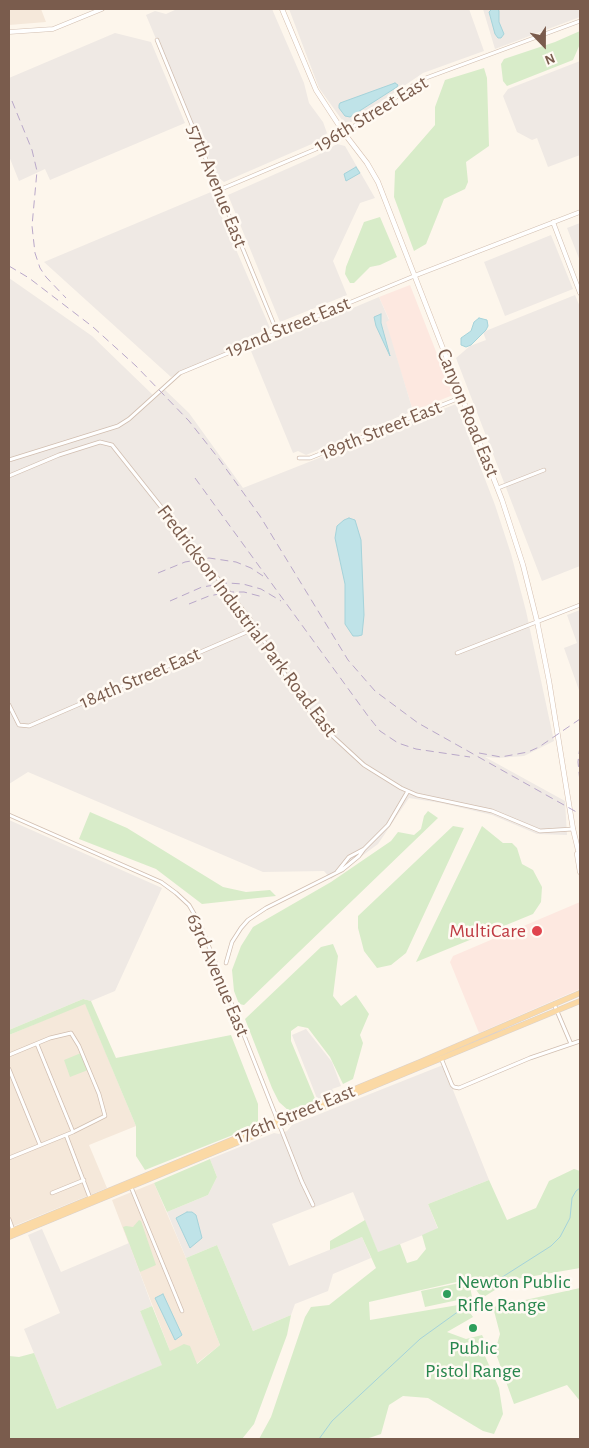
<!DOCTYPE html>
<style>
body{margin:0}
#map{position:relative;width:589px;height:1448px;overflow:hidden;background:#fdf6ec;font-family:"Alegreya Sans",sans-serif}
canvas{display:block}
.frame{position:absolute;inset:0;border:10px solid #7a5c4d;pointer-events:none}
.north{position:absolute;left:519px;top:20px;width:50px;height:50px;-webkit-text-stroke:4px #fffaf3;paint-order:stroke;rotate:158deg;font-size:14px;font-weight:700;line-height:20px;text-align:center;color:#7a5c4d}
.north::after{content:'';display:block;margin:auto;width:18px;height:22px;background:#7a5c4d;clip-path:polygon(50% 0,100% 100%,50% 72%,0 100%)}
</style>
<div id="map">
<canvas width="589" height="1448"></canvas>
<div class="frame"></div>
<div class="north">N</div>
</div>
<script>
const context = document.querySelector('canvas').getContext('2d');
context.lineJoin = 'round';
function paint(path, color) { context.fillStyle = color; context.fill(path, 'evenodd'); }
const shape = rows => new Path2D(rows.map(r => 'M' + r).join(''));
function strokePath(path, color, width, dash) { context.strokeStyle = color; context.lineWidth = width; context.lineCap = dash ? 'butt' : 'round'; context.setLineDash(dash || []); context.stroke(path); }
function write(font, color, halo, rows, align = 'center') {
  context.font = font + ' "Alegreya Sans",sans-serif'; context.lineWidth = 5; context.setLineDash([]); context.textBaseline = 'middle'; context.strokeStyle = halo; context.fillStyle = color; for (const [text, x, y, turn = 0] of rows) {
    context.save(); context.translate(x, y); context.rotate((+turn || 0) * Math.PI / 180); context.textAlign = isNaN(turn) ? turn : align; if (halo) context.strokeText(text, 0, 0); context.fillText(text, 0, 0); context.restore();
  }
}
const residential = shape([
 [9,9,41,9,46,22,9,25],
 [85,1003,136,1126,89,1145,107,1188,9,1228,9,1035],
 [154,1183,186,1258,220,1345,196,1364,178,1372,112,1200]
]);
const commercial = shape([
 [410,285,453,395,413,411,385,321,389,319,379,297],
 [580,902,580,989,479,1033,450,962,453,956]
]);
const industrial = shape([
 [177,9,272,9,304,83,309,103,323,122,327,133,321,140,224,182,218,177,192,125,146,15,155,11,166,14],
 [289,9,469,9,484,51,423,73,351,122,345,124,319,88],
 [483,9,580,9,580,17,495,49],
 [115,33,151,42,185,123,50,180,45,169,19,181,9,156,9,78],
 [580,61,580,155,548,167,537,138,532,140,517,132,503,96,508,89],
 [337,144,345,146,375,198,360,203,333,261,347,295,280,322,228,195,316,156],
 [211,192,270,328,237,342,234,350,171,377,44,262],
 [580,223,580,261,567,228],
 [551,235,573,289,505,316,484,262],
 [9,278,92,336,155,397,164,389,189,413,243,488,456,404,495,505,511,554,526,611,554,741,524,756,498,758,485,757,565,801,567,835,537,834,492,815,441,803,409,798,378,844,331,879,324,871,263,872,28,772,9,784],
 [575,295,580,307,580,566,542,581,456,358,470,346,486,340,483,332],
 [379,297,389,320,386,322,413,411,306,455,298,451,293,453,251,351],
 [580,610,580,693,564,648,577,643,567,615],
 [9,820,162,888,115,991,91,1001,83,999,9,1030],
 [306,1029,332,1062,341,1086,332,1089,335,1094,318,1101,292,1035],
 [443,1065,489,1180,428,1204,438,1229,378,1253,353,1192,272,1224,289,1266,362,1237,371,1258,333,1274,328,1291,295,1304,291,1315,253,1331,217,1245,186,1258,167,1212,208,1195,217,1177,210,1159,274,1133,279,1134,287,1131,292,1125],
 [42,1229,61,1272,129,1243,152,1306,140,1311,163,1365,57,1409,24,1329,60,1313,28,1235]
]);
const green = shape([
 [580,31,580,44,573,60,507,86,503,81,501,64,504,59,555,42],
 [484,68,487,78,489,146,466,162,468,182,465,189,444,199,426,244,414,251,394,197,395,171,435,125,435,107,445,80],
 [380,217,397,257,380,265,370,267,354,283,350,283,345,274,346,267,364,222],
 [428,811,438,818,244,1005,239,1004,234,991,232,970,241,946,253,927,331,882,391,841,398,832,414,835,421,829,424,816],
 [90,812,127,828,223,887,246,892,270,890,276,896,202,904,156,869,79,839],
 [453,826,464,828,406,953,391,965,377,968,364,951,358,928,358,916],
 [482,826,503,843,512,843,517,848,522,864,533,870,542,887,541,902,533,914,416,962],
 [333,944,338,956,333,996,341,1006,356,995,369,1014,360,1035,363,1043,353,1079,343,1084,330,1057,308,1028,298,1026,291,1031,291,1041,316,1101,289,1111,279,1102,272,1088,245,1019,321,947],
 [83,999,91,1001,116,1058,231,1035,258,1104,258,1125,145,1170,136,1156,136,1126,85,1004,9,1035,9,1030],
 [81,1053,88,1070,70,1077,64,1060],
 [210,1159,217,1177,208,1195,167,1212,154,1183],
 [574,1169,580,1171,580,1268,511,1280,482,1298,474,1287,488,1277,474,1278,369,1302,370,1320,464,1304,473,1317,447,1332,466,1339,482,1335,486,1343,485,1356,499,1388,503,1414,494,1434,483,1431,428,1398,403,1396,389,1405,381,1434,366,1439,259,1439,271,1417,305,1317,311,1307,329,1305,376,1268,362,1237,330,1250,330,1241,365,1220,378,1252,400,1244,407,1263,417,1260,426,1249,422,1235,438,1228,428,1204,489,1180,507,1220,536,1208,549,1181],
 [139,1220,141,1221,156,1265,140,1272,123,1227,126,1226,133,1227],
 [217,1245,253,1331,291,1315,287,1335,254,1424,242,1439,9,1439,9,1356,19,1357,34,1353,57,1409,162,1365,140,1311,152,1306,170,1351,184,1344,190,1346,197,1364,220,1345,186,1258],
 [469,1281,472,1297,425,1307,421,1291],
 [580,1288,580,1401,567,1385,514,1404,495,1351,500,1334,493,1307]
]);
const water = shape([
 [492,9,498,9,499,11,499,22,504,34,501,38,498,38,495,34,489,12,492,9],
 [395,83,398,85,397,87,350,117,345,116,339,108,339,105,340,103,395,83],
 [356,167,360,173,346,181,344,174,356,167],
 [381,314,381,323,390,356,376,326,374,317,381,314],
 [479,318,487,320,488,326,486,330,471,345,466,347,461,345,461,338,471,331,474,322,479,318],
 [349,518,355,520,361,540,364,615,362,635,358,636,353,636,345,624,345,584,335,538,337,526,344,520,349,518],
 [187,1212,192,1212,196,1215,202,1238,190,1248,176,1218,187,1212],
 [163,1294,182,1335,175,1340,155,1298,163,1294]
]);
const stream = shape([
 [482,1290,551,1246,560,1237,570,1218,572,1198,576,1191,580,1188],
 [319,1439,332,1421,420,1339,459,1311]
]);
const minor = shape([
 [157,40,277,332],
 [219,190,316,149,344,133,415,84,426,78,580,21],
 [299,458,310,458,462,397],
 [9,460,118,426,129,419,180,373,414,276],
 [9,476,59,455,100,442,112,445,250,619,306,707,327,731,364,765,401,788,417,795,492,811,540,831,573,829],
 [498,488,544,470],
 [457,653,580,605],
 [9,705,19,725,29,726,256,628],
 [9,815,161,882,176,893,189,905,200,924,302,1182,313,1205],
 [364,849,388,825,408,791],
 [226,963,232,942,241,928,248,920,266,908,342,870,359,856,364,849,349,857,337,872],
 [554,1004,571,1044],
 [37,1044,73,1132],
 [9,1055,50,1038,71,1033,79,1046,99,1094,105,1116,73,1132,9,1158],
 [441,1058,452,1085,454,1087,459,1088,530,1058,580,1041],
 [9,1069,40,1145],
 [66,1135,90,1198],
 [131,1187,182,1311],
 [52,1193,84,1180],
 [9,1219,13,1230]
]);
const tertiary = shape([
 [9,32,53,29,102,9],
 [553,222,580,293],
 [414,276,580,212]
]);
const secondary = shape([
 [282,9,316,90,344,133,367,163,378,182,502,500,523,565,537,621,549,681,573,829,580,858],
 [577,854,580,872]
]);
const primary = shape([
 [9,1232,420,1062,580,993],
 [9,1237,580,1001]
]);
const rail = shape([
 [12,101,32,150,37,171,32,226,35,253,40,268,46,277,66,298],
 [9,266,29,278,93,327,136,366,189,421,219,459,260,516,348,660,375,691,418,723,580,814],
 [195,478,368,716,380,731,398,743,416,749,470,757],
 [158,573,185,562,209,558,236,562,251,568,263,576],
 [170,601,202,587,228,583,243,584,261,589,281,601],
 [189,604,209,596,229,592,244,592,263,597],
 [580,746,578,762,580,782],
 [479,753,501,757,528,752,539,747,580,719]
]);
const markers = [
 [537,931,6,"#e0444e"],
 [447,1294,5,"#2e9e5b"],
 [473,1328,5,"#2e9e5b"]
];
const streetNames = [
 ["196th Street East",371,114,-31],
 ["57th Avenue East",217,186,68],
 ["192nd Street East",288,327,-22],
 ["Canyon Road East",468,413,68],
 ["189th Street East",381,430,-22],
 ["Fredrickson Industrial Park Road East",247,621,53],
 ["184th Street East",140,678,-23],
 ["63rd Avenue East",218,975,67],
 ["176th Street East",295,1114,-22]
];
const healthNames = [
 ["MultiCare",526,931]
];
const leisureNames = [
 ["Newton Public",457,1282],
 ["Rifle Range",457,1305],
 ["Public",473,1348,"center"],
 ["Pistol Range",473,1371,"center"]
];
paint(residential, '#f5e8da');
paint(commercial, '#fde8e0');
paint(industrial, '#efe9e4');
paint(green, '#d8ecc9');
paint(water, '#bfe3e8');
strokePath(water, '#a5d3da', 1);
strokePath(stream, '#a5d3da', 1);
strokePath(minor, '#d1beb0', 4.5);
strokePath(tertiary, '#d1beb0', 5);
strokePath(secondary, '#d6c0b0', 5.5);
strokePath(primary, '#dad1cd', 6);
strokePath(minor, '#fff', 3);
strokePath(tertiary, '#fff', 4);
strokePath(secondary, '#fff', 4.5);
strokePath(primary, '#fbd9a5', 5);
strokePath(rail, '#b9a8c9', 1, [8, 5]);
for (const [x, y, r, color] of markers) { const dot = new Path2D(); dot.arc(x, y, r, 0, 2 * Math.PI); context.fillStyle = color; context.fill(dot); strokePath(dot, '#fffaf3', 2); }
write('20px', '#7a5c4d', '#fffaf3', streetNames);
write('20px', '#be3a42', '#fffaf3', healthNames, 'right');
write('20px', '#27864d', '#fffaf3', leisureNames, 'left');
</script>
